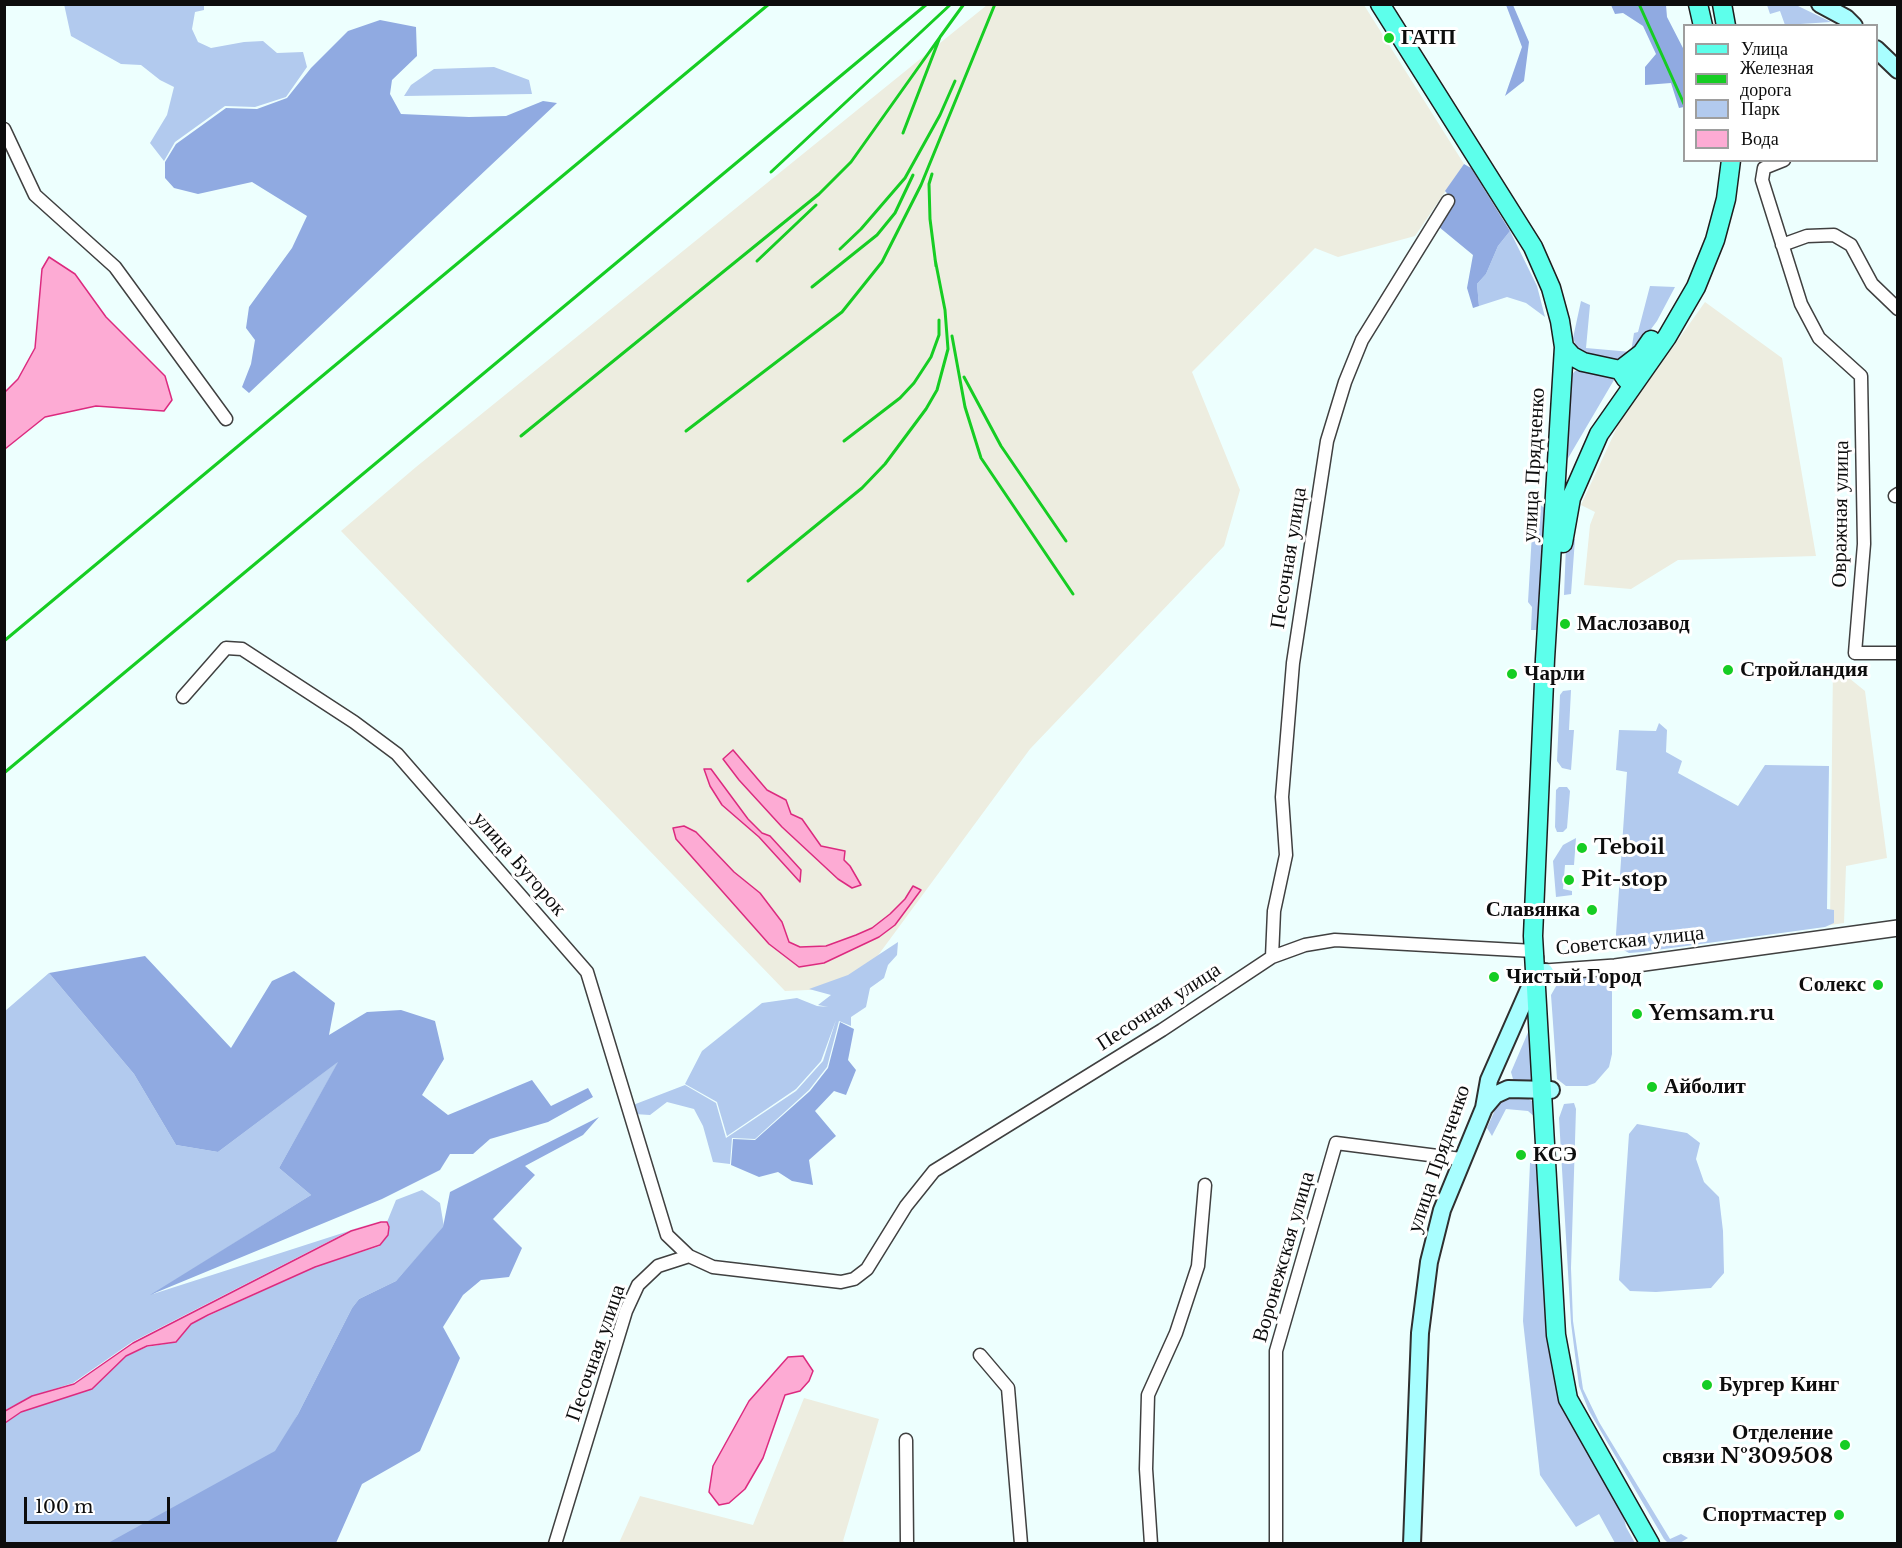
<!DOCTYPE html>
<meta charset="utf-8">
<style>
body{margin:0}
#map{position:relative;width:1902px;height:1548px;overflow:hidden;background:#edfffe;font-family:"Libre Baskerville",serif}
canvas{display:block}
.frame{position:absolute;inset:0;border:6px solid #0d0d0d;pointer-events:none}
.legend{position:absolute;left:1683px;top:24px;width:195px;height:138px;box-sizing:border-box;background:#fff;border:2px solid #9e9e9e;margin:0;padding:8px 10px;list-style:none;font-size:18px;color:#0d0d0d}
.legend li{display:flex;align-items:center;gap:12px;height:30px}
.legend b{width:30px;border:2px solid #9e9e9e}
.scale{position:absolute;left:24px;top:1497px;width:146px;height:27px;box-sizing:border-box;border:3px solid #0d0d0d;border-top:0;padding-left:8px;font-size:18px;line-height:21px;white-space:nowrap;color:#0d0d0d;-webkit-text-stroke:4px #fff;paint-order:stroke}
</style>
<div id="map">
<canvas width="1902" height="1548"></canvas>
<div class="frame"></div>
<ul class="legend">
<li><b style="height:8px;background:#5dffeb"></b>Улица</li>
<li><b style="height:8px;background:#16cd23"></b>Железная дорога</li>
<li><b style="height:16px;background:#b2caee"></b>Парк</li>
<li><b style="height:16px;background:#fdabd4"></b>Вода</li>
</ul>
<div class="scale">100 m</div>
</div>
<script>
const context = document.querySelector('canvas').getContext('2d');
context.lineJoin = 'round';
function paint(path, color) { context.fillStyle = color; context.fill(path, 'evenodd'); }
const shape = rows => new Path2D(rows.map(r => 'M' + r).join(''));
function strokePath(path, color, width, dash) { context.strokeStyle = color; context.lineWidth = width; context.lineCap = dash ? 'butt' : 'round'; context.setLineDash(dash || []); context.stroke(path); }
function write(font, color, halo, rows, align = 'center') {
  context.font = font + ' "Libre Baskerville",serif'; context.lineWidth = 6; context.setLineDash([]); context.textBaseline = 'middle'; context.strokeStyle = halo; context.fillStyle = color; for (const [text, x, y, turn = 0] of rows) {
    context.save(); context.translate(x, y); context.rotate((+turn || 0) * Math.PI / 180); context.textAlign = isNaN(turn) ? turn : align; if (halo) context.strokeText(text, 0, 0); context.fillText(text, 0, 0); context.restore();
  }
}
const industrial = shape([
 [987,5,1364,5,1464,164,1415,236,1338,257,1315,248,1192,372,1240,490,1224,546,1030,749,854,988,785,991,341,531,416,467],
 [1705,302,1782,358,1816,556,1678,560,1631,589,1584,585,1590,525,1595,512,1581,505,1619,423],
 [1833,665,1865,691,1887,858,1846,866,1844,923,1830,925],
 [804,1398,879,1419,843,1541,847,1543,619,1543,640,1496,753,1525]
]);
const green = shape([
 [64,4,204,5,204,10,195,12,192,29,198,42,211,48,244,42,263,41,277,53,303,52,307,67,286,97,255,107,225,106,175,142,164,161,150,143,167,115,174,87,160,80,141,65,121,64,71,36],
 [1767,5,1796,5,1831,22,1785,25,1780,11,1770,14],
 [494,67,529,80,532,94,404,96,411,85,434,69],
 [1510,231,1537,286,1545,317,1526,303,1507,297,1479,306,1477,284,1486,274,1498,246],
 [1650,286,1675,287,1657,321,1634,352,1620,363,1578,351,1573,338,1581,301,1590,305,1586,348,1631,352,1634,333,1638,332],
 [1582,368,1611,375,1614,380,1567,460,1564,459,1570,377,1575,371],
 [1538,503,1547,510,1540,628,1536,630,1531,630,1532,607,1528,602,1532,533,1536,528],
 [1575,539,1571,594,1564,595,1566,545,1568,541],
 [1571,690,1569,730,1574,730,1571,770,1562,768,1557,761,1560,695,1563,691],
 [1659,723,1667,730,1666,752,1682,761,1678,773,1738,806,1765,765,1829,766,1827,909,1834,910,1834,923,1825,927,1642,952,1629,953,1620,948,1616,942,1616,934,1627,772,1616,770,1619,730,1656,731],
 [1559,787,1567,787,1570,791,1567,828,1563,832,1557,832,1555,827,1556,790],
 [1576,838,1574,865,1565,865,1563,889,1572,891,1572,895,1556,897,1553,861,1563,845],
 [898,942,897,955,888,965,884,978,870,988,866,1007,851,1017,851,1026,839,1021,827,1067,809,1090,755,1139,732,1138,730,1164,713,1162,703,1126,694,1109,667,1102,650,1115,634,1114,633,1105,685,1085,716,1103,726,1138,796,1091,823,1061,836,1020,821,1061,796,1089,727,1136,717,1102,685,1084,702,1051,762,1003,797,998,817,1006,828,1007,818,1005,831,995,809,989,848,975],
 [49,973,134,1074,176,1145,218,1152,339,1061,279,1168,311,1195,153,1294,380,1221,351,1230,132,1342,73,1383,32,1396,5,1410,5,1011],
 [1595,976,1608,981,1612,992,1612,1054,1609,1067,1595,1083,1587,1086,1566,1086,1557,1079,1551,995,1559,981],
 [1529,1030,1531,1032,1534,1074,1531,1081,1520,1083,1513,1079,1511,1072],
 [1523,1096,1534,1102,1537,1109,1536,1118,1528,1111,1506,1109,1492,1136,1487,1128,1499,1101,1503,1098],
 [1574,1103,1576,1109,1571,1268,1573,1321,1583,1389,1599,1422,1670,1539,1681,1534,1688,1538,1680,1543,1668,1543,1664,1539,1589,1411,1579,1386,1571,1323,1559,1118,1564,1104],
 [1637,1124,1687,1133,1700,1143,1696,1159,1704,1182,1719,1197,1723,1231,1724,1273,1711,1288,1656,1292,1630,1291,1619,1280,1629,1134],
 [1539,1162,1555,1378,1573,1426,1622,1509,1626,1527,1635,1543,1615,1543,1599,1514,1576,1527,1540,1475,1523,1321,1530,1163],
 [422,1190,440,1203,444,1227,396,1281,359,1299,352,1308,298,1414,225,1543,5,1543,4,1424,21,1412,92,1389,126,1356,147,1347,176,1342,191,1324,208,1316,315,1267,380,1246,388,1235,389,1227,387,1222,396,1200]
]);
const forest = shape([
 [1506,5,1513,5,1529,42,1524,81,1505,96,1522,47],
 [1611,5,1666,5,1667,17,1684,50,1684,107,1679,108,1671,83,1645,85,1645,67,1656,54,1643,26,1623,13,1615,14],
 [380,20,416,27,417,56,392,80,390,94,401,114,469,117,506,116,543,101,557,103,249,393,242,387,251,364,255,340,246,328,249,307,292,248,307,216,252,182,198,194,174,188,165,178,165,162,176,144,226,108,257,109,287,98,311,68,348,31],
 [1464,164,1471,168,1510,231,1498,246,1486,274,1477,284,1479,306,1473,308,1467,288,1473,255,1439,227,1455,202,1445,191],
 [145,956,231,1048,272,981,294,971,335,1003,329,1035,367,1012,401,1010,435,1021,444,1059,422,1095,448,1115,532,1080,551,1106,588,1088,593,1097,548,1122,490,1139,473,1154,450,1154,440,1170,382,1199,150,1295,311,1195,279,1168,338,1062,218,1152,176,1145,134,1074,49,973],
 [840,1022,854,1029,848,1060,856,1070,846,1095,834,1091,815,1111,836,1136,809,1160,813,1185,792,1181,778,1172,759,1177,731,1165,733,1139,755,1140,810,1091,828,1068],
 [599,1117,583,1135,525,1166,535,1175,493,1219,522,1248,509,1277,481,1280,463,1295,443,1327,460,1358,420,1451,362,1484,336,1543,108,1543,275,1451,298,1414,352,1308,359,1299,396,1281,443,1227,450,1192]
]);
const water = shape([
 [49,257,75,274,106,317,165,376,172,400,164,411,96,406,45,417,5,449,5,392,18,379,35,348,42,269,49,257],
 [733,750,767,790,786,800,791,814,802,819,821,846,845,851,844,860,850,866,861,885,852,888,838,879,782,827,739,780,723,759,733,750],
 [704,769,711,769,748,819,762,833,770,836,801,870,800,882,759,837,722,805,710,786,704,769],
 [684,826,696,832,734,872,760,893,782,922,789,942,800,947,826,946,856,935,872,928,890,914,905,899,913,886,921,890,895,925,879,937,824,963,799,967,769,944,676,839,673,828,684,826],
 [381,1222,387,1222,389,1227,388,1235,380,1245,315,1267,208,1315,191,1324,176,1342,147,1346,126,1356,92,1389,21,1412,5,1423,5,1411,32,1396,74,1384,133,1343,351,1231,381,1222],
 [803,1356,813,1371,809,1381,800,1391,785,1395,763,1458,745,1489,729,1503,719,1505,709,1492,713,1466,749,1401,788,1357,803,1356]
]);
const minor = shape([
 [4,129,35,195,115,267,226,419],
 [1784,160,1764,168,1762,180,1801,304,1819,338,1861,376,1864,544,1855,653,1898,653],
 [1782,245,1807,236,1834,235,1851,245,1872,284,1898,309],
 [1895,496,1898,494],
 [183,697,226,648,242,649,354,722,397,754,587,972,667,1235,689,1256,713,1267,841,1282,854,1279,867,1269,906,1206,934,1171,1162,1030,1272,957,1274,911,1286,855,1282,797,1293,663,1327,441,1345,382,1362,340,1448,201],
 [1272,957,1305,945,1335,940,1534,951,1537,957],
 [980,1355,1008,1388,1021,1544],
 [906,1440,907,1544],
 [555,1544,626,1311,638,1285,658,1266,689,1256],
 [1151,1544,1146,1469,1148,1395,1176,1333,1198,1266,1205,1185],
 [1276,1544,1276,1351,1336,1143,1461,1159]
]);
const tertiary = shape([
 [1545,972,1615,967,1898,928]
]);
const secondary = shape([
 [1820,4,1846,18,1854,26],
 [1876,49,1898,70],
 [1484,1108,1495,1095,1508,1089,1551,1090],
 [1412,1544,1420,1333,1429,1262,1442,1210,1484,1108,1489,1080,1534,978,1545,972]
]);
const primary = shape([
 [1380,4,1533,247,1551,288,1560,321,1564,347,1545,659,1533,936,1556,1335,1568,1399,1650,1544],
 [1698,4,1703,26],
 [1722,4,1726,26],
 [1564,347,1572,356,1583,362,1620,370,1626,379],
 [1620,370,1642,353,1651,340],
 [1563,543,1571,498,1599,434,1667,337,1696,287,1715,240,1726,199,1731,160]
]);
const rail = shape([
 [1639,4,1684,104],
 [903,133,940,37,964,4],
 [771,172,951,4],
 [932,174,929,184,930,219,936,266],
 [840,249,861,229,905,178,940,115,955,81],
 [757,261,816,205],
 [812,287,877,235,895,213,913,175],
 [952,336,965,407,981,458,1073,594],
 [964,377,1001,446,1066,541],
 [686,431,842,312,882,262,921,185,995,4],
 [521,436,819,194,851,162,940,37],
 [844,441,900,398,914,383,931,357,939,335,939,320],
 [748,581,862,488,885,464,926,409,937,390,948,349,945,310,935,259],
 [4,641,769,4],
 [4,773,927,4]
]);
const markers = [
 [1389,38,6,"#16cd23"],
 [1565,624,6,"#16cd23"],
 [1728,670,6,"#16cd23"],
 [1512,674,6,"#16cd23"],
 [1582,848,6,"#16cd23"],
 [1569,880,6,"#16cd23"],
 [1592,910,6,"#16cd23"],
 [1494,977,6,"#16cd23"],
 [1878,985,6,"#16cd23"],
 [1637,1014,6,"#16cd23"],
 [1652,1087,6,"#16cd23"],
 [1521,1155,6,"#16cd23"],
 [1707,1385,6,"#16cd23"],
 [1845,1445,6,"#16cd23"],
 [1839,1515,6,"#16cd23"]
];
const poiNames = [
 ["ГАТП",1401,38],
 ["Маслозавод",1577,624],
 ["Стройландия",1740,670],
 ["Чарли",1524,674],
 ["Teboil",1594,848],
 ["Pit-stop",1581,880],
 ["Славянка",1580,910,"right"],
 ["Чистый Город",1506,977],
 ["Солекс",1866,985,"right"],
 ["Yemsam.ru",1649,1014],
 ["Айболит",1664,1087],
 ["КСЭ",1533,1155],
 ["Бургер Кинг",1719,1385],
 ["Отделение",1833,1433,"right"],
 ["связи №309508",1833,1457,"right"],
 ["Спортмастер",1827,1515,"right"]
];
const streetNames = [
 ["улица Прядченко",1534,465,-87],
 ["Овражная улица",1841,514,-89],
 ["Песочная улица",1289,558,-81],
 ["улица Бугорок",519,864,49],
 ["Советская улица",1630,941,-6],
 ["Песочная улица",1159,1007,-33],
 ["улица Прядченко",1439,1159,-71],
 ["Воронежская улица",1284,1257,-74],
 ["Песочная улица",596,1353,-71]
];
paint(industrial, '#edede0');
paint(green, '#b2caee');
paint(forest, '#90aae1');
paint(water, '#fdabd4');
strokePath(water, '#dc2a7f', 1.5);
strokePath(minor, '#404040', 15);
strokePath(tertiary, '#404040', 18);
strokePath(secondary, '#2f2f2f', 20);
strokePath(primary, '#1e1e1e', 21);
strokePath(minor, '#fff', 12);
strokePath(tertiary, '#fff', 15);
strokePath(secondary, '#a8feff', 16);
strokePath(primary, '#5dffeb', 18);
strokePath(rail, '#16cd23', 3);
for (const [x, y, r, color] of markers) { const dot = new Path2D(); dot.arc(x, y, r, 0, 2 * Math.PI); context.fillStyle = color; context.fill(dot); strokePath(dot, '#fff', 2); }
write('bold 21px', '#0d0d0d', '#fff', poiNames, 'left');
write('21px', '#0d0d0d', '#fff', streetNames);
</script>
